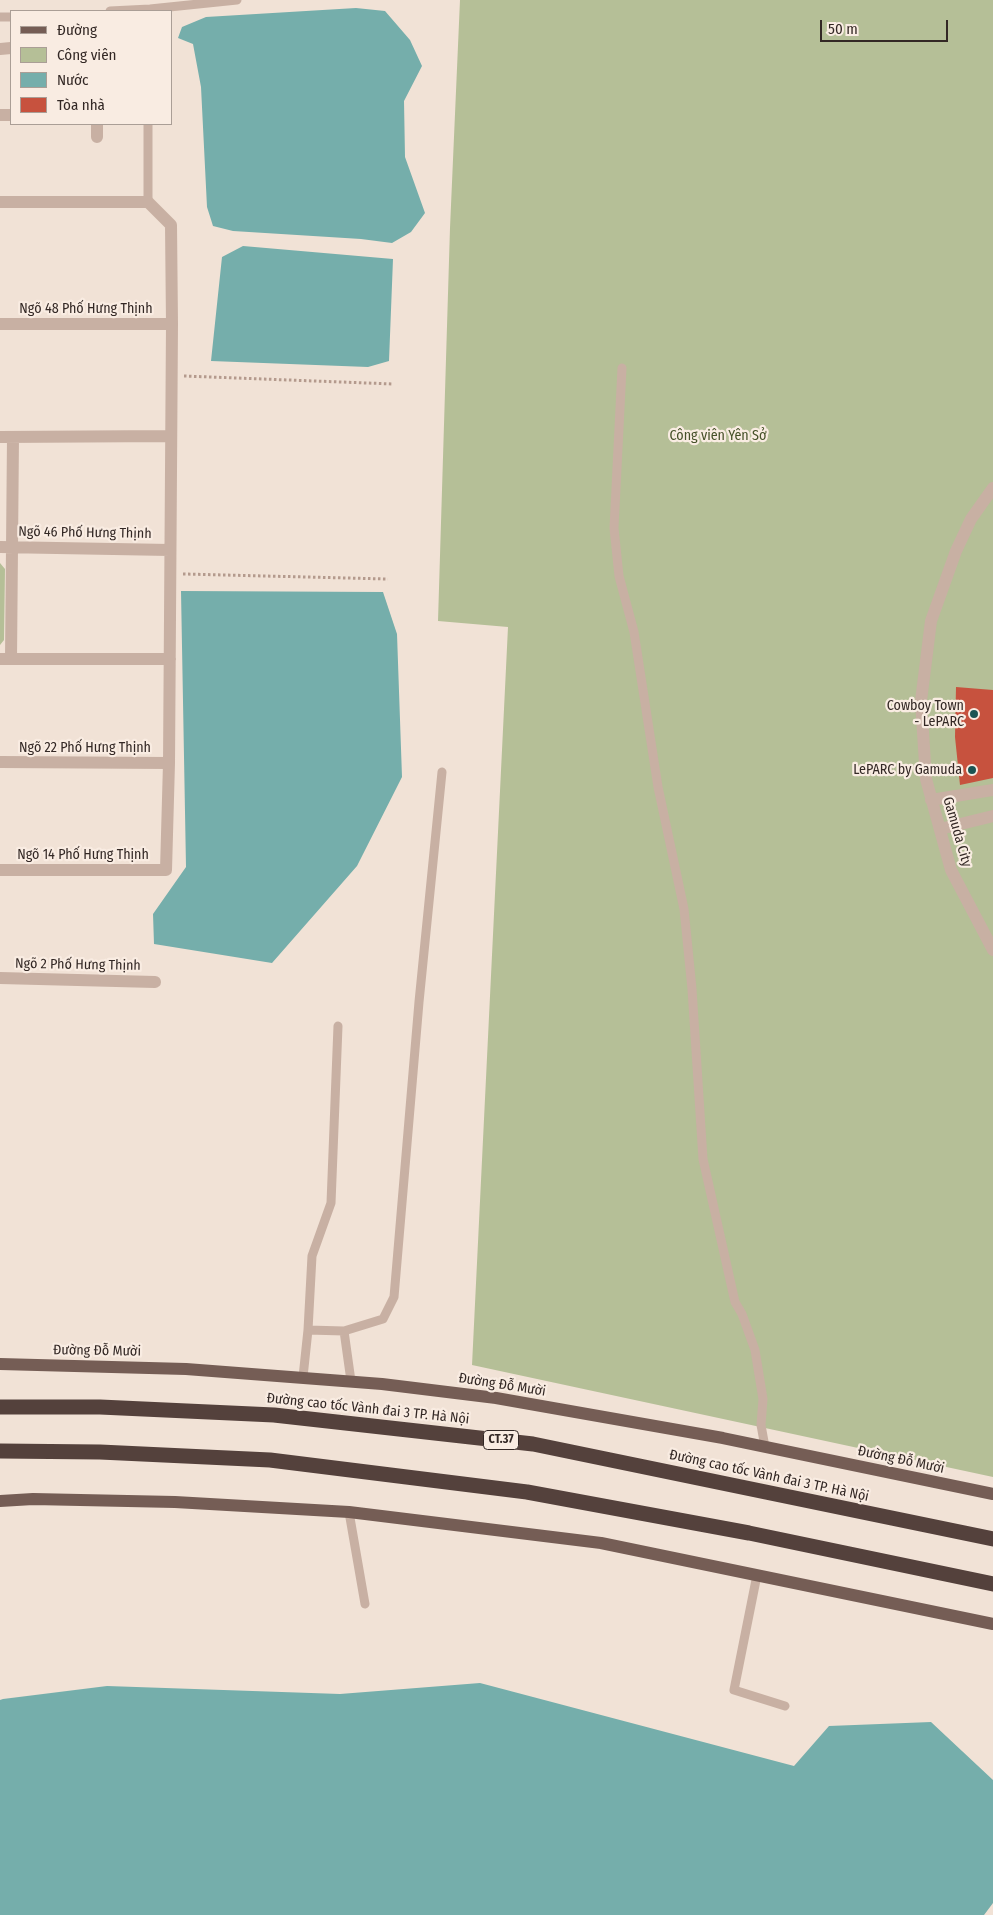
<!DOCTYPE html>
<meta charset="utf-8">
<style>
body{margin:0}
#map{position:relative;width:993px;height:1915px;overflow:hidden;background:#f1e2d6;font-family:"Fira Sans Condensed",sans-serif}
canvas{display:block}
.legend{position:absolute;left:10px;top:10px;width:162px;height:115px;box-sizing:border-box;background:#f9ece2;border:1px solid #aa9e96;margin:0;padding:6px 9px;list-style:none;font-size:15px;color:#332825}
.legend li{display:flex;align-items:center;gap:10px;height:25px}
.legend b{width:25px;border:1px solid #aa9e96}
.scale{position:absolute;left:820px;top:20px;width:128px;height:22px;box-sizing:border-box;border:2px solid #332825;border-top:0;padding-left:6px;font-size:15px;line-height:18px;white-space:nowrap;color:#332825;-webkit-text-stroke:4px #f9ece2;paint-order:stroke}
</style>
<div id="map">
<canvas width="993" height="1915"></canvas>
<ul class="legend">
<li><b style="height:6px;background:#755d55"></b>Đường</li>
<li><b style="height:14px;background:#b5bf97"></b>Công viên</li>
<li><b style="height:14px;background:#75aeab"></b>Nước</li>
<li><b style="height:14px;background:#c7523e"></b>Tòa nhà</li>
</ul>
<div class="scale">50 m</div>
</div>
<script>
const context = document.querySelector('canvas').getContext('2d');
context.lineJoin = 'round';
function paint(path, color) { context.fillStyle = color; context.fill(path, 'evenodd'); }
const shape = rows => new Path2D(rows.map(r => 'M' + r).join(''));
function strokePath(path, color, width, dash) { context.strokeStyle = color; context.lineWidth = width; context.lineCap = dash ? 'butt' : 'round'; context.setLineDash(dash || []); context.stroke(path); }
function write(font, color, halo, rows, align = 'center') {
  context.font = font + ' "Fira Sans Condensed",sans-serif'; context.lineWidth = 4.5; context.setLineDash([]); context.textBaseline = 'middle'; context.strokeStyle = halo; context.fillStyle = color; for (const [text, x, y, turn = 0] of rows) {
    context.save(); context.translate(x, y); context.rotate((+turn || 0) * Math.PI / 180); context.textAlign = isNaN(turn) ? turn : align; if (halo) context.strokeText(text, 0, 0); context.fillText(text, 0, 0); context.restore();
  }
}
const green = shape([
 [460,0,993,0,993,1477,472,1365,508,627,438,621,450,228],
 [0,563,5,569,4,640,0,645]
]);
const water = shape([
 [356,8,385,11,410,40,422,66,404,101,405,157,425,213,411,232,392,243,361,239,233,231,213,226,207,207,201,87,193,44,178,38,182,27,206,17],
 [243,246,393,259,389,361,368,367,211,361,222,257],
 [181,591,383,592,397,634,402,777,357,866,272,963,154,944,153,914,186,867],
 [480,1683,794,1766,829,1726,931,1722,993,1780,993,1903,984,1915,0,1915,0,1700,3,1699,107,1686,340,1694]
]);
const building = shape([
 [956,687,993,690,993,778,960,785,955,737]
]);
const path = shape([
 [184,376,393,384],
 [183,574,388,579]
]);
const service = shape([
 [110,11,150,9,237,0],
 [0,17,11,17],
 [148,202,148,124],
 [622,368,614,528,619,576,634,632,658,787,684,909,692,989,703,1159,735,1302,742,1314,755,1350,763,1399,761,1425,765,1447],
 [308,1330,344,1331,383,1319,394,1297,419,1002,442,772],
 [344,1331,351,1381],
 [303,1377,308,1330,312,1256,331,1203,338,1026],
 [349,1512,365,1604],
 [757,1575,734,1690,785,1706]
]);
const minor = shape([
 [0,49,11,48],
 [0,115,11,115],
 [97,137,97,124],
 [0,202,148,202,171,225,172,324,169,763,166,870,0,870],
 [0,324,172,324],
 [0,437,171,436],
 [993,488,971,519,956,551,931,621,921,701,926,779,951,870,993,950],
 [0,547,170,550],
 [0,659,170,659],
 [11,659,13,437],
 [0,762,169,763],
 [931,800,993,790],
 [940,829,993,816],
 [0,978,155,982]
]);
const primary = shape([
 [0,1364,186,1369,382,1384,496,1398,723,1438,993,1494],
 [0,1501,33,1499,175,1502,349,1512,601,1543,993,1624]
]);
const motorway = shape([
 [0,1407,100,1407,274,1415,533,1444,993,1539],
 [0,1451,100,1452,270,1460,527,1492,749,1533,993,1584]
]);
const markers = [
 [974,714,5,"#1b5453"],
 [972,770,5,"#1b5453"]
];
const shields = [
 [501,1440,35]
];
const shieldNames = [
 ["CT.37",501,1440]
];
const streetNames = [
 ["Ngõ 48 Phố Hưng Thịnh",86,309],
 ["Ngõ 46 Phố Hưng Thịnh",85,533,1],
 ["Ngõ 22 Phố Hưng Thịnh",85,748],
 ["Gamuda City",957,832,74],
 ["Ngõ 14 Phố Hưng Thịnh",83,855],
 ["Ngõ 2 Phố Hưng Thịnh",78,965,1],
 ["Đường Đỗ Mười",97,1351,1],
 ["Đường Đỗ Mười",502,1385,9],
 ["Đường cao tốc Vành đai 3 TP. Hà Nội",368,1409,6],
 ["Đường Đỗ Mười",901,1460,12],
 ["Đường cao tốc Vành đai 3 TP. Hà Nội",769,1476,12]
];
const parkNames = [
 ["Công viên Yên Sở",718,436]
];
const poiNames = [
 ["Cowboy Town",964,706],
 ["- LePARC",964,722],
 ["LePARC by Gamuda",962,770]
];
paint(green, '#b5bf97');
paint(water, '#75aeab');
paint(building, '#c7523e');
strokePath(path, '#b49a8d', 3, [2.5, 2.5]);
strokePath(service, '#c8b0a3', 9);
strokePath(minor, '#c8b0a3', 12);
strokePath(primary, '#755d55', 12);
strokePath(motorway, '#54413c', 15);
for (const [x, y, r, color] of markers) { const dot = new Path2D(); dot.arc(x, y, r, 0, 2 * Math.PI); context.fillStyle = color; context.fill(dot); strokePath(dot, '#f9ece2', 2); }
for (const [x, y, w] of shields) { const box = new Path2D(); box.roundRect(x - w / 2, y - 9.5, w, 19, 4); context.fillStyle = '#f9ece2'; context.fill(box); strokePath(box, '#332825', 1); }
write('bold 12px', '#332825', null, shieldNames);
write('14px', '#332825', '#f9ece2', streetNames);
write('14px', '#465129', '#f9ece2', parkNames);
write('14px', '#332825', '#f9ece2', poiNames, 'right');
</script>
